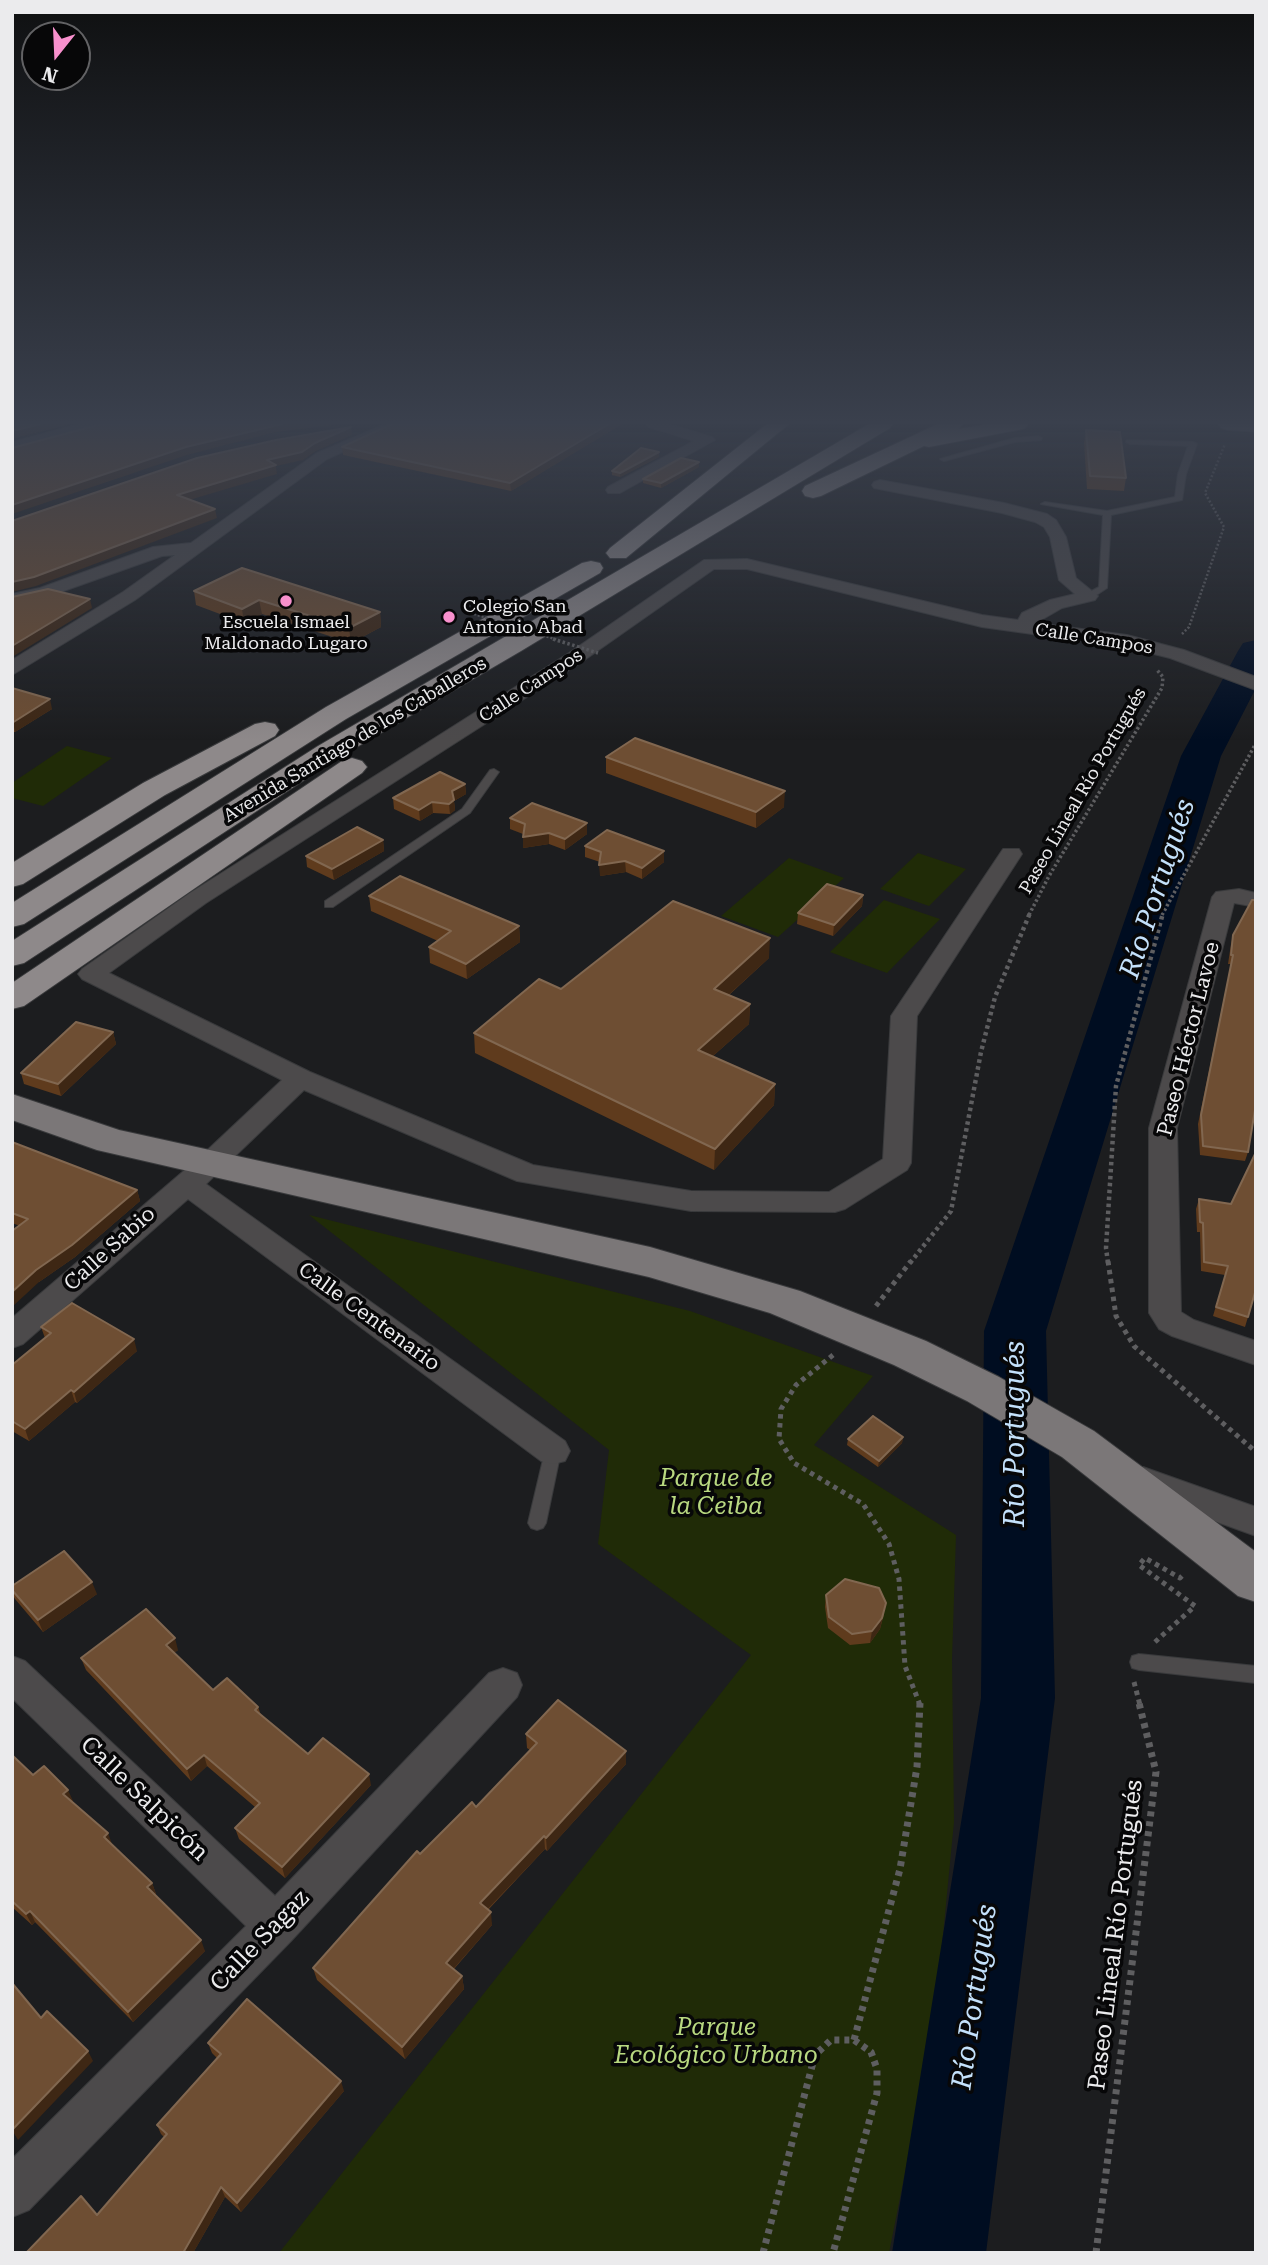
<!DOCTYPE html>
<meta charset="utf-8">
<style>
body{margin:0}
#map{position:relative;width:1268px;height:2265px;overflow:hidden;background:#1c1d1f;font-family:"Roboto Serif",serif}
canvas{display:block}
.frame{position:absolute;inset:0;border:14px solid #ebebed;pointer-events:none}
.north{position:absolute;left:21px;top:21px;width:70px;height:70px;box-sizing:border-box;background:#070708;border:2px solid #626264;border-radius:50%;rotate:198deg;font-size:19px;font-weight:700;line-height:28px;text-align:center;color:#ebebed}
.north::after{content:'';display:block;margin:auto;width:24px;height:32px;background:#f890cd;clip-path:polygon(50% 0,100% 100%,50% 72%,0 100%)}
</style>
<div id="map">
<canvas width="1268" height="2265"></canvas>
<div class="frame"></div>
<div class="north">N</div>
</div>
<script>
const context = document.querySelector('canvas').getContext('2d');
context.lineJoin = 'round';
function paint(path, color) { context.fillStyle = color; context.fill(path, 'evenodd'); }
const shape = rows => new Path2D(rows.map(r => 'M' + r).join(''));
function strokePath(path, color, width, dash) { context.strokeStyle = color; context.lineWidth = width; context.lineCap = dash ? 'butt' : 'round'; context.setLineDash(dash || []); context.stroke(path); }
function write(font, color, halo, rows, align = 'center') {
  context.font = font + ' "Roboto Serif",serif'; context.lineWidth = 7; context.setLineDash([]); context.textBaseline = 'middle'; context.strokeStyle = halo; context.fillStyle = color; for (const [text, x, y, turn = 0] of rows) {
    context.save(); context.translate(x, y); context.rotate((+turn || 0) * Math.PI / 180); context.textAlign = isNaN(turn) ? turn : align; if (halo) context.strokeText(text, 0, 0); context.fillText(text, 0, 0); context.restore();
  }
}
const green = shape([
 [67,746,112,758,43,806,12,798,12,783],
 [918,853,966,869,929,906,880,889],
 [789,858,844,878,778,937,721,916],
 [884,900,940,919,887,973,830,952],
 [309,1215,690,1311,873,1376,814,1445,956,1535,952,1659,954,1822,934,2027,889,2253,279,2253,751,1655,598,1544,609,1450]
]);
const river = shape([
 [1256,640,1256,688,1221,756,1046,1331,1055,1698,986,2253,892,2253,981,1698,984,1331,1181,756,1238,651,1243,643,1256,640]
]);
const pathFar4 = shape([
 [1182,634,1189,627,1224,527,1205,493,1225,444]
]);
const pathFar3 = shape([
 [1029,915,1049,876,1162,688,1163,677,1157,670],
 [1162,915,1256,743]
]);
const pathFar2 = shape([
 [910,1263,951,1211,981,1052,995,997,1030,913],
 [1108,1263,1106,1248,1116,1086,1163,913]
]);
const pathFar1 = shape([
 [1108,1261,1116,1316,1134,1346,1256,1452],
 [876,1306,911,1261],
 [833,1355,796,1385,781,1409,779,1439,794,1463,863,1504,889,1544,899,1579,905,1666,920,1705],
 [1155,1642,1195,1606,1139,1565,1145,1558,1180,1578,1185,1573],
 [1134,1682,1140,1705]
]);
const path = shape([
 [854,2040,900,1869,917,1767,920,1703],
 [763,2253,815,2055,831,2040,854,2040,871,2052,877,2069,877,2093,833,2253],
 [1096,2253,1156,1772,1139,1703]
]);
const service = shape([
 [1038,436,1042,438,1041,440,1015,442,944,461,940,459,1015,438,1038,436],
 [1127,440,1193,442,1197,444,1186,474,1182,500,1111,515,1107,588,1092,598,1086,598,1086,594,1099,587,1103,515,1041,504,1045,502,1107,511,1175,497,1178,474,1188,446,1130,444,1126,442,1127,440],
 [494,769,499,772,470,813,333,907,325,907,325,901,462,809,490,770,494,769],
 [553,1444,559,1446,561,1451,546,1523,543,1528,537,1530,531,1528,528,1523,545,1451,547,1446,553,1444],
 [1139,1654,1256,1666,1256,1683,1139,1670,1132,1668,1130,1662,1132,1656,1139,1654]
]);
const minor = shape([
 [386,424,405,424,327,459,135,600,12,675,12,660,123,592,175,555,162,556,44,598,12,604,12,594,40,588,153,547,191,543,317,453,386,424],
 [647,424,668,424,712,437,715,440,620,493,608,493,606,490,608,487,694,441,649,427,647,424],
 [880,480,1004,503,1047,514,1056,520,1066,537,1076,578,1098,596,1095,600,1062,608,1036,623,1127,635,1184,650,1256,677,1256,690,1170,658,1126,647,982,627,747,569,714,569,583,661,206,903,109,973,310,1072,533,1165,691,1191,829,1192,883,1159,891,1016,1003,849,1019,849,1022,854,917,1016,911,1163,907,1170,845,1209,835,1212,691,1211,517,1181,304,1090,206,1184,565,1441,570,1451,565,1461,553,1464,541,1461,188,1199,23,1344,12,1348,12,1318,200,1157,282,1080,82,979,78,974,82,969,190,893,569,653,704,560,747,559,982,615,1018,620,1022,613,1050,600,1075,594,1059,580,1050,537,1044,527,1035,522,1002,513,874,488,872,485,874,482,880,480],
 [1239,889,1256,893,1256,907,1234,903,1177,1128,1181,1312,1194,1320,1256,1341,1256,1365,1172,1336,1159,1329,1149,1313,1149,1128,1212,897,1216,892,1239,889],
 [1143,1467,1256,1507,1256,1536,1131,1491,1126,1481,1131,1471,1143,1467],
 [12,1656,25,1661,275,1896,489,1673,503,1668,517,1673,522,1685,517,1697,291,1941,29,2210,12,2217,12,2159,246,1926,12,1698,12,1656]
]);
const tertiary = shape([
 [80,424,108,424,106,428,12,454,12,442,80,424]
]);
const primary = shape([
 [1218,424,1256,424,1256,432,1228,430,1221,428,1218,424],
 [12,1094,119,1130,650,1247,800,1291,926,1341,999,1377,1094,1431,1256,1552,1256,1602,1238,1596,1062,1457,967,1401,894,1365,770,1313,649,1277,97,1150,12,1120,12,1094]
]);
const motorway = shape([
 [767,424,789,424,626,558,610,558,606,553,610,548,767,424],
 [869,424,893,424,890,428,521,651,338,758,24,963,12,966,12,941,318,746,869,424],
 [938,424,963,424,959,429,988,424,1028,424,1025,428,1018,430,929,447,924,446,821,496,813,498,805,496,802,491,805,486,938,424],
 [591,561,600,563,603,568,600,573,346,719,24,924,12,927,12,903,326,707,582,563,591,561],
 [265,722,275,724,279,730,275,736,165,795,23,884,12,887,12,863,143,783,255,724,265,722],
 [352,758,362,761,367,767,362,773,24,1006,12,1009,12,983,342,761,352,758]
]);
const pathBridgeFar1 = shape([
 [474,614,558,640]
]);
const pathBridge = shape([
 [553,639,598,653]
]);
const wall = shape([
 [622,424,511,491,343,455,342,447],
 [1086,430,1126,478,1124,491,1087,489,1084,443],
 [659,452,659,457,620,477,612,475,612,471],
 [699,467,661,488,643,483,643,479],
 [194,591,380,612,381,627,351,643,262,614,244,623,196,605],
 [12,688,52,709,15,732,12,732],
 [606,757,784,807,756,828,606,773],
 [465,784,466,794,454,801,455,810,450,814,433,813,420,821,394,809,393,798],
 [510,818,587,823,587,834,565,850,549,844,523,848,523,834,510,829],
 [383,840,384,851,334,880,307,867,306,856],
 [585,846,664,851,664,862,642,879,626,872,600,876,600,862,585,857],
 [863,895,862,906,833,936,797,924,798,913],
 [369,896,519,926,520,942,467,979,430,963,429,947,438,941,371,911],
 [1233,935,1248,1152,1245,1161,1200,1155,1198,1124,1231,964,1228,964,1231,944],
 [769,958,729,995,750,1004,749,1024,713,1056,775,1084,774,1105,714,1170,475,1053,474,1033,561,989],
 [113,1032,116,1044,61,1096,24,1084,21,1073],
 [12,1142,137,1190,140,1201,75,1257,39,1282,20,1226,12,1223],
 [1256,1152,1256,1238,1248,1317,1245,1327,1213,1316,1225,1275,1201,1271,1200,1232,1197,1232,1196,1209,1199,1199,1231,1204],
 [41,1327,137,1351,77,1403,75,1402,29,1441,12,1431,12,1365,45,1338],
 [903,1437,902,1443,878,1467,847,1445,848,1439],
 [12,1586,97,1594,43,1632,15,1599,12,1593],
 [826,1595,884,1614,880,1629,870,1643,850,1645,828,1628,825,1607],
 [178,1650,174,1653,213,1690,258,1707,261,1715,308,1754,371,1785,285,1878,239,1839,235,1828,255,1807,207,1766,191,1781,86,1670,81,1658],
 [526,1734,626,1751,626,1764,547,1851,545,1849,488,1910,492,1925,454,1969,462,1976,464,1989,405,2059,317,1980,313,1968,420,1854,476,1807,530,1750,527,1748],
 [12,1755,33,1775,73,1801,72,1802,112,1845,152,1883,156,1894,155,1895,205,1951,133,2022,35,1922,32,1925,12,1907],
 [208,2043,344,2091,241,2212,225,2197,193,2253,26,2253,97,2215,164,2137,161,2134,157,2125,217,2058,212,2053]
]);
const shadedWall = shape([
 [40,424,71,424,12,439,12,431],
 [282,424,340,424,276,432,187,455,12,514,12,505,186,447],
 [609,424,622,424,511,491,510,483],
 [351,427,352,435,316,451,303,460,276,466,277,474,179,503,177,495],
 [659,452,659,457,620,477,620,473],
 [699,462,699,467,661,488,661,483],
 [215,509,217,518,36,586,12,592,12,582],
 [90,599,92,608,12,657,12,646],
 [259,600,262,614,244,623,242,609],
 [380,612,381,627,351,643,349,628],
 [50,699,52,709,15,732,13,723],
 [465,784,466,794,454,801,455,810,450,814,449,804,452,791],
 [785,791,784,807,756,828,756,812],
 [432,802,433,813,420,821,419,810],
 [587,823,587,834,565,850,565,839],
 [549,833,549,844,523,848,523,837],
 [383,840,384,851,334,880,332,869],
 [664,851,664,862,642,879,642,868],
 [625,861,626,872,600,876,599,865],
 [863,895,862,906,833,936,834,925],
 [519,926,520,942,467,979,466,964],
 [770,938,769,958,713,1009,714,989],
 [750,1004,749,1024,697,1070,698,1050],
 [113,1032,116,1044,61,1096,58,1084],
 [775,1084,774,1105,714,1170,715,1149],
 [137,1190,140,1201,75,1257,39,1282,12,1307,12,1292,36,1270],
 [134,1339,137,1351,77,1403,74,1392],
 [71,1390,75,1402,29,1441,25,1429],
 [903,1437,902,1443,878,1467,879,1461],
 [92,1582,97,1594,43,1632,38,1620],
 [886,1603,880,1629,870,1643,872,1631],
 [175,1638,178,1650,169,1657,166,1645],
 [626,1751,626,1764,547,1851,546,1838],
 [204,1755,207,1766,191,1781,187,1769],
 [369,1774,371,1785,285,1878,282,1867],
 [68,1790,73,1801,67,1806,63,1794],
 [108,1833,112,1844,109,1848,104,1837],
 [544,1836,545,1849,481,1916,480,1903],
 [152,1883,156,1894,151,1898,147,1887],
 [30,1911,35,1922,32,1925,26,1914],
 [491,1912,492,1925,448,1975,446,1963],
 [201,1940,205,1951,133,2022,128,2012],
 [462,1976,464,1989,405,2059,402,2047],
 [88,2051,93,2061,18,2140,12,2130],
 [341,2081,344,2091,241,2212,237,2203],
 [221,2187,225,2197,193,2253,183,2253]
]);
const building = shape([
 [12,424,40,424,12,431,12,424],
 [102,424,282,424,186,447,12,505,12,448,102,424],
 [392,424,609,424,510,483,342,447,392,424],
 [351,427,315,443,302,452,267,460,276,465,177,495,215,509,34,577,12,582,12,521,197,458,276,440,351,427],
 [1086,430,1120,432,1126,478,1090,476,1086,430],
 [641,448,659,452,620,473,612,471,641,448],
 [681,458,699,462,661,483,643,479,681,458],
 [242,568,380,612,349,628,259,600,242,609,194,591,242,568],
 [48,589,90,599,12,646,12,597,48,589],
 [12,688,50,699,12,723,12,688],
 [635,738,785,791,756,812,606,757,635,738],
 [440,772,465,784,452,791,454,800,449,804,432,802,419,810,393,798,440,772],
 [532,803,587,823,565,839,549,833,523,837,525,824,510,818,532,803],
 [357,827,383,840,332,869,306,856,357,827],
 [607,830,664,851,642,868,625,861,599,865,601,852,585,846,607,830],
 [400,876,519,926,466,964,429,947,451,931,369,896,400,876],
 [827,884,863,895,834,925,798,913,827,884],
 [1252,900,1256,900,1256,1104,1248,1152,1203,1146,1201,1115,1233,955,1231,955,1233,935,1252,900],
 [673,901,770,938,714,989,750,1004,698,1050,775,1084,715,1149,474,1033,539,979,561,989,673,901],
 [76,1022,113,1032,58,1084,21,1073,76,1022],
 [12,1142,137,1190,72,1245,36,1270,12,1292,12,1231,28,1219,12,1213,12,1142],
 [1256,1152,1256,1231,1255,1231,1256,1289,1248,1317,1216,1307,1228,1266,1204,1262,1203,1223,1200,1222,1199,1199,1231,1204,1256,1152],
 [72,1303,134,1339,74,1392,71,1390,25,1429,12,1421,12,1365,51,1333,41,1327,72,1303],
 [873,1416,903,1437,879,1461,848,1439,873,1416],
 [64,1551,92,1582,38,1620,12,1590,12,1586,64,1551],
 [845,1579,879,1588,886,1603,882,1618,872,1631,852,1634,829,1617,826,1595,845,1579],
 [146,1609,175,1638,166,1645,213,1690,227,1678,258,1707,255,1710,308,1754,323,1738,369,1774,282,1867,235,1828,260,1803,204,1755,187,1769,81,1658,146,1609],
 [558,1700,626,1751,546,1838,544,1836,480,1903,491,1912,446,1963,462,1976,402,2047,313,1968,417,1851,420,1854,472,1802,476,1807,537,1743,526,1734,558,1700],
 [12,1755,33,1775,44,1766,68,1790,63,1794,108,1833,104,1837,152,1883,147,1887,201,1940,128,2012,30,1911,26,1914,12,1901,12,1755],
 [12,1983,41,2018,47,2011,88,2051,12,2130,12,1983],
 [247,1999,341,2081,237,2203,221,2187,183,2253,26,2253,81,2196,97,2215,167,2134,157,2125,221,2054,208,2043,247,1999]
]);
const markers = [
 [286,601,7,"#f890cd"],
 [449,617,7,"#f890cd"]
];
const farPoinames = [
 ["Colegio San",463,607],
 ["Antonio Abad",463,628],
 ["Escuela Ismael",286,623,"center"],
 ["Maldonado Lugaro",286,644,"center"]
];
const farStreetnames = [
 ["Calle Campos",1094,639,9],
 ["Calle Campos",531,686,-33],
 ["Avenida Santiago de los Caballeros",355,740,-31],
 ["Paseo Lineal Río Portugués",1083,791,-60]
];
const streetNames = [
 ["Paseo Héctor Lavoe",1189,1039,-76],
 ["Calle Sabio",110,1249,-42],
 ["Calle Centenario",369,1317,36]
];
const nearParknames = [
 ["Parque de",716,1479],
 ["la Ceiba",716,1507],
 ["Parque",716,2028],
 ["Ecológico Urbano",716,2056]
];
const nearStreetnames = [
 ["Calle Salpicón",144,1799,44],
 ["Paseo Lineal Río Portugués",1116,1935,-83],
 ["Calle Sagaz",260,1941,-46]
];
const nearWaternames = [
 ["Río Portugués",1158,889,-72],
 ["Río Portugués",1016,1434,-90],
 ["Río Portugués",975,1997,-82]
];
paint(green, '#202b07');
paint(river, '#000d21');
strokePath(service, '#393a3c', 2);
strokePath(minor, '#393a3c', 2);
strokePath(tertiary, '#393a3c', 2);
strokePath(primary, '#393a3c', 2);
strokePath(motorway, '#393a3c', 2);
strokePath(pathFar4, '#5e5e60', 2.5, [2, 2]);
strokePath(pathFar3, '#5e5e60', 3.5, [2.5, 2.5]);
strokePath(pathFar2, '#5e5e60', 4.5, [3.5, 3.5]);
strokePath(pathFar1, '#5e5e60', 5, [4.5, 4.5]);
strokePath(path, '#5e5e60', 7, [5, 5]);
paint(service, '#4c4a4b');
paint(minor, '#4c4a4b');
paint(tertiary, '#4c4a4b');
paint(primary, '#7b7778');
paint(motorway, '#8e898a');
strokePath(pathBridgeFar1, '#5e5e60', 2.5, [2, 2]);
strokePath(pathBridge, '#5e5e60', 3.5, [2.5, 2.5]);
paint(wall, '#5f3b1d');
paint(shadedWall, '#3e2714');
paint(building, '#6e4e33');
strokePath(building, '#816750', 2);
const sky = context.createLinearGradient(0, 0, 0, 741);
sky.addColorStop(0, '#0f1011');
sky.addColorStop(0.57, '#3a404d');
sky.addColorStop(1, '#3a404d00');
context.fillStyle = sky;
context.fillRect(0, 0, 1268, 741);
for (const [x, y, r, color] of markers) { const dot = new Path2D(); dot.arc(x, y, r, 0, 2 * Math.PI); context.fillStyle = color; context.fill(dot); strokePath(dot, '#070708', 2.5); }
write('18px', '#ebebed', '#070708', farPoinames, 'left');
write('18px', '#ebebed', '#070708', farStreetnames);
write('21px', '#ebebed', '#070708', streetNames);
write('italic 24px', '#b8d880', '#070708', nearParknames);
write('24px', '#ebebed', '#070708', nearStreetnames);
write('italic 28px', '#c4e1fb', '#070708', nearWaternames);
</script>
